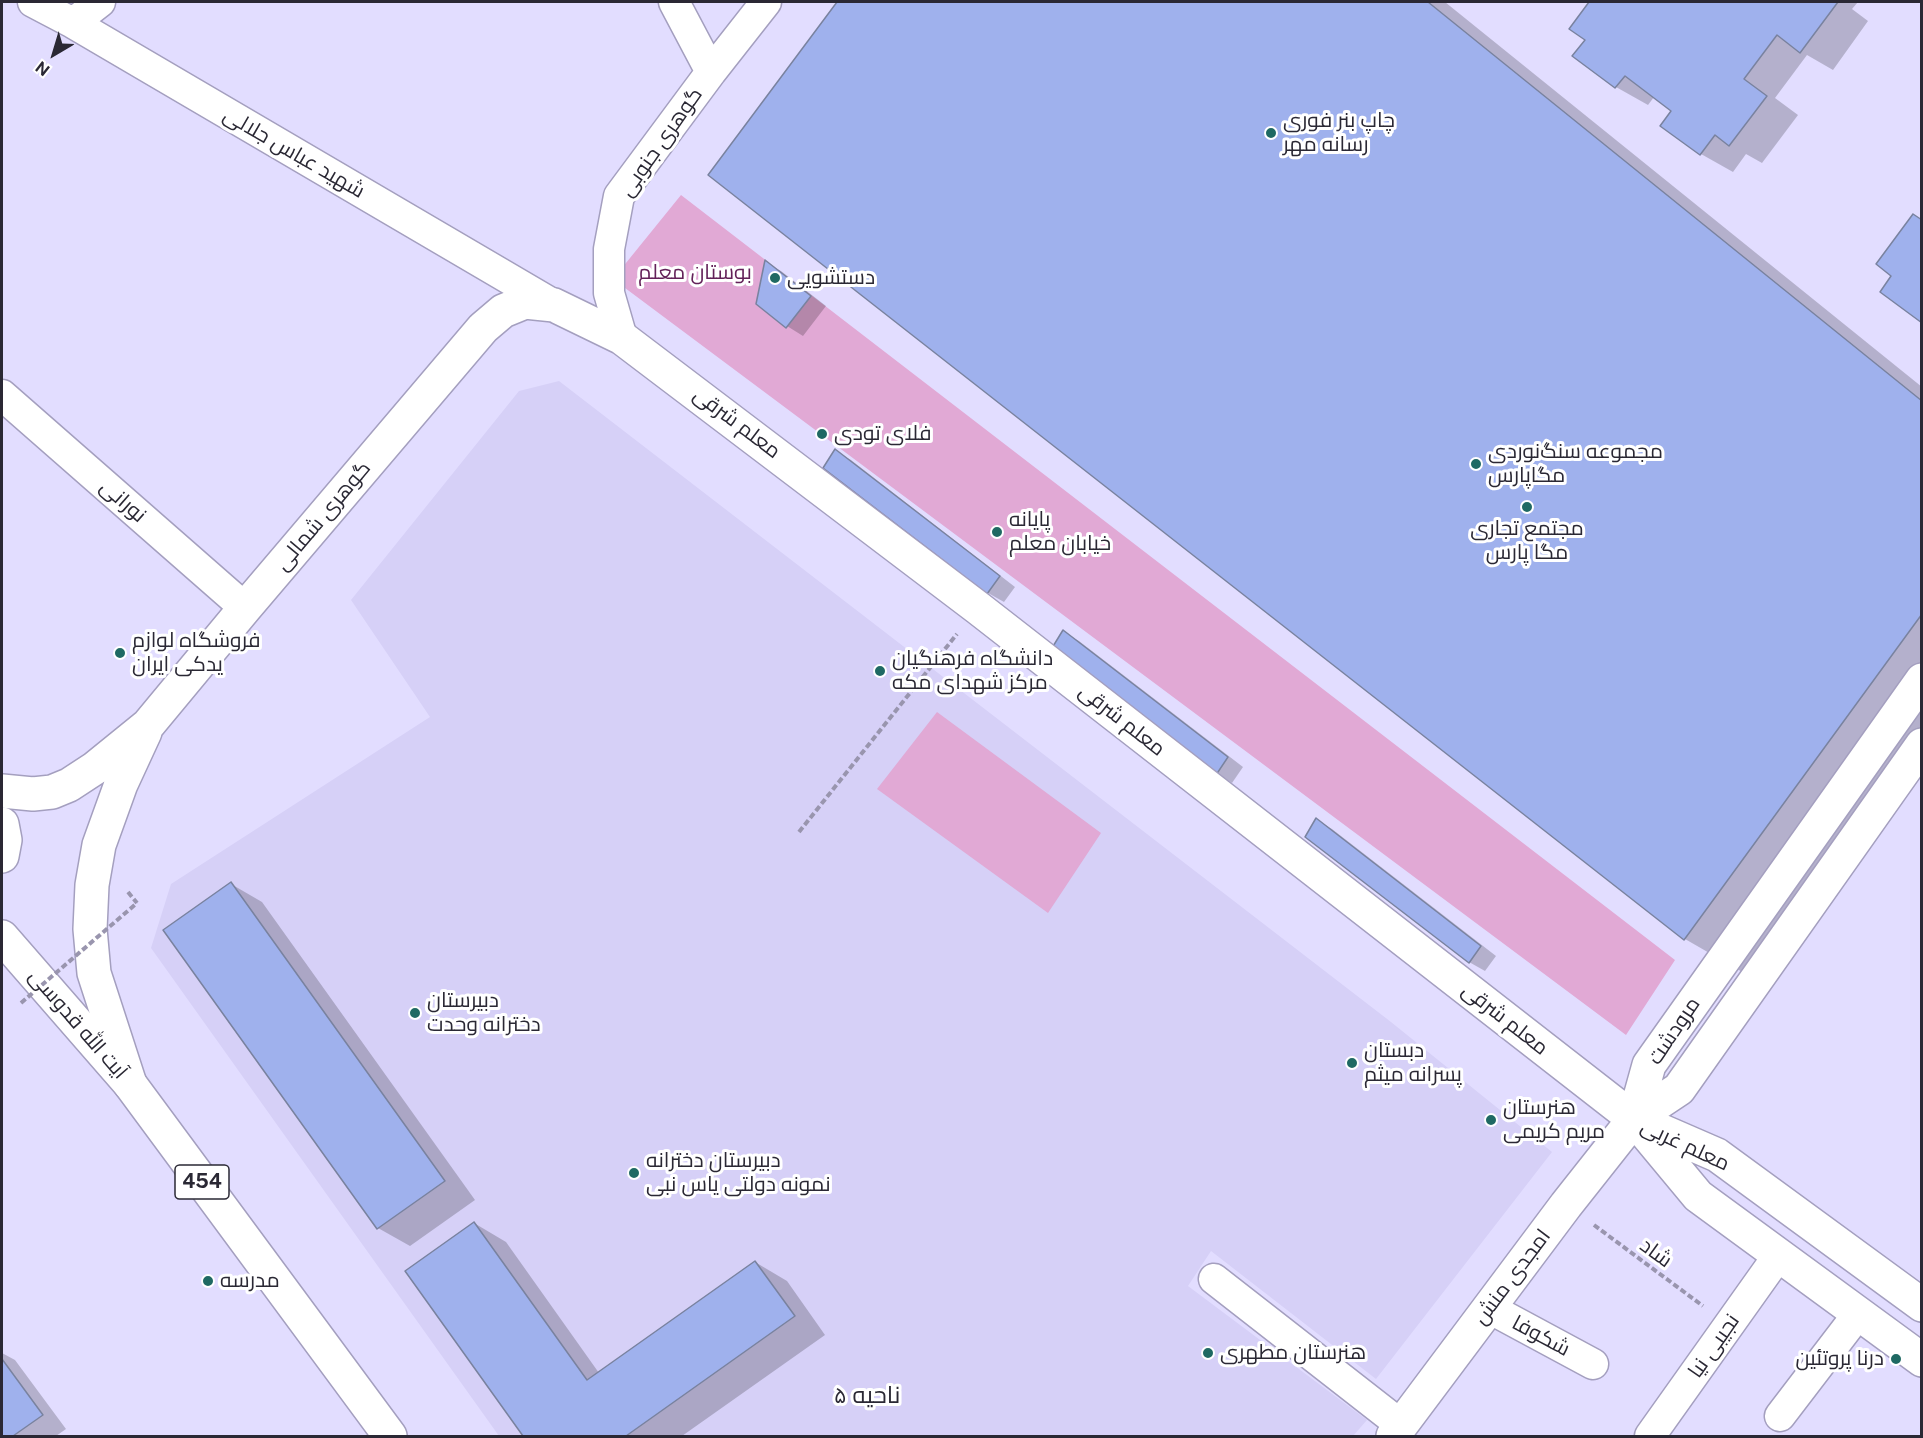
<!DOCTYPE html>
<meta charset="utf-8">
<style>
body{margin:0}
#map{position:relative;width:1923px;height:1438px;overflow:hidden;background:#e2ddff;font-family:"Public Sans",sans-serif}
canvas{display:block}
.frame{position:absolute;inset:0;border:3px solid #2a2834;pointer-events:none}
.north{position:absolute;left:24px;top:24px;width:60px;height:60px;-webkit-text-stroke:4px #fff;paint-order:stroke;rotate:218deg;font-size:16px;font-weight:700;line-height:24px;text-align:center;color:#2a2834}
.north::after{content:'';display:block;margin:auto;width:21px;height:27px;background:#2a2834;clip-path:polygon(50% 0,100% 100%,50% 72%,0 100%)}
</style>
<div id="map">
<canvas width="1923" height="1438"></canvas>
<div class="frame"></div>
<div class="north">N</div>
</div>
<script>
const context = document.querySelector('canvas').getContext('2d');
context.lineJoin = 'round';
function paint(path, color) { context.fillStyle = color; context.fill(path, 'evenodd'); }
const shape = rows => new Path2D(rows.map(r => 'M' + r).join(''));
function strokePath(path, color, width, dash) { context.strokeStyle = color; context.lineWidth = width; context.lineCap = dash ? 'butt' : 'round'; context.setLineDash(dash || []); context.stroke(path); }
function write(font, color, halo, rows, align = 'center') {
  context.font = font + ' "Public Sans",Cairo,sans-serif'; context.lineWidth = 6; context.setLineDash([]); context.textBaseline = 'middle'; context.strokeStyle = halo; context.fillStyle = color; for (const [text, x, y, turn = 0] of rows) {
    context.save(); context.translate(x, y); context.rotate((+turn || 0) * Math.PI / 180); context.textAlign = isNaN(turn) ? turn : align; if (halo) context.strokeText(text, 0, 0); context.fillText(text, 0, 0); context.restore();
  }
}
const built = shape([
 [559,381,1391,1022,1552,1152,1376,1379,1211,1251,1188,1286,1367,1420,1353,1436,499,1436,151,948,171,884,430,717,351,600,519,391]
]);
const green = shape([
 [681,195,1675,960,1626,1035,613,279],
 [937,712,1101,833,1048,913,877,789]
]);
const shadow = shape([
 [839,2,1445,2,1922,387,1922,743,1751,977,1685,939,710,175],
 [1591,2,1858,2,1852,9,1868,21,1833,70,1807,55,1775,98,1798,115,1762,163,1746,154,1733,172,1701,154,1662,126,1673,111,1654,97,1648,105,1616,87,1574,56,1587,40,1571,28],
 [766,263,781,271,826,306,803,336,787,326],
 [835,451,851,460,1015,587,1004,602,988,593],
 [1063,632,1079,641,1243,767,1232,783,1216,773],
 [1317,820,1332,829,1496,956,1485,971,1469,962],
 [231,884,262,902,475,1200,410,1246,378,1228],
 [474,1223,506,1242,599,1373,755,1262,787,1281,825,1335,682,1436,525,1436,407,1271],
 [2,1353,15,1360,66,1429,56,1436,2,1436]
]);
const building = shape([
 [837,2,1428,2,1922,401,1922,614,1684,940,708,175,837,2],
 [1589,2,1838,2,1800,53,1777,35,1744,79,1767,96,1729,146,1715,135,1700,155,1660,126,1671,111,1625,76,1615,88,1572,56,1585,40,1569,29,1589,2],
 [1913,214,1922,220,1922,323,1880,292,1891,276,1876,264,1913,214],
 [765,260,811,296,786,328,756,304,765,260],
 [835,449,1000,576,987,594,823,468,835,449],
 [1063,630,1228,757,1216,775,1052,648,1063,630],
 [1316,818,1481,946,1469,963,1305,837,1316,818],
 [231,882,445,1181,377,1229,163,930,231,882],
 [474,1222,587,1380,755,1261,795,1316,626,1436,523,1436,405,1271,474,1222],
 [2,1359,43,1415,13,1436,2,1436,2,1359]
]);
const path = shape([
 [799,832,957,634],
 [128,892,137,903],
 [1594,1225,1703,1306]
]);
const minor = shape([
 [33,2,73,23,554,305],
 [674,2,711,72],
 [73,23,100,2],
 [622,338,609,293,609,249,619,196,711,72,766,2],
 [2,395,245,608],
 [1214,1279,1401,1425],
 [1489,1308,1593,1364],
 [1780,1416,1858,1314],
 [1650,1436,1778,1256]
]);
const secondary = shape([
 [2,791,33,794,52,792,69,785,95,768,148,725,245,608,483,328,503,311,525,302,554,305,622,338,978,608,1634,1119,1698,1196,1922,1360],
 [130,1084,94,973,90,929,92,885,99,845,121,784,145,732],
 [1634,1119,1649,1065,1922,680],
 [1641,1122,1717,1155,1922,1305],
 [1393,1436,1566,1205,1634,1119,1679,1089,1922,745]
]);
const primary = shape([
 [2,824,5,840,2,856],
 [2,937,130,1084,390,1436]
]);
const pathBridge = shape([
 [21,1003,137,903]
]);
const markers = [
 [1271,133,6,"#1f6963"],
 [775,278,6,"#1f6963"],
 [822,434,6,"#1f6963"],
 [1476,464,6,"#1f6963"],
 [1527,507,6,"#1f6963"],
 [997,532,6,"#1f6963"],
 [120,653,6,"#1f6963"],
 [880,671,6,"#1f6963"],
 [415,1013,6,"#1f6963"],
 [1352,1063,6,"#1f6963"],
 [1491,1120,6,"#1f6963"],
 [634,1173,6,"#1f6963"],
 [208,1281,6,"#1f6963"],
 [1208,1353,6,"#1f6963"],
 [1896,1359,6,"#1f6963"]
];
const shields = [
 [202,1182,54]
];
const shieldNames = [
 ["454",202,1182]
];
const poiNames = [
 ["چاپ بنر فوری",1283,121],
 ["رسانه مهر",1283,145],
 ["دستشویی",787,278],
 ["فلای تودی",834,434],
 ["مجموعه سنگ‌نوردی",1488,452],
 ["مگاپارس",1488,476],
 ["پایانه",1009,520],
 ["خیابان معلم",1009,544],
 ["مجتمع تجاری",1527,529,"center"],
 ["مگا پارس",1527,553,"center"],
 ["فروشگاه لوازم",132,641],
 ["یدکی ایران",132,665],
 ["دانشگاه فرهنگیان",892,659],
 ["مرکز شهدای مکه",892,683],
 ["دبیرستان",427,1001],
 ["دخترانه وحدت",427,1025],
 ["دبستان",1364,1051],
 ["پسرانه میثم",1364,1075],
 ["هنرستان",1503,1108],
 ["مریم کریمی",1503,1132],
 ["دبیرستان دخترانه",646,1161],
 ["نمونه دولتی یاس نبی",646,1185],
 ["مدرسه",220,1281],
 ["هنرستان مطهری",1220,1353],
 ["درنا پروتئین",1884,1359,"right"]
];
const streetNames = [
 ["گوهری جنوبی",661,142,-55],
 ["شهید عباس جلالی",294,153,30],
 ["معلم شرقی",737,423,37],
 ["نورانی",123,501,41],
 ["گوهری شمالی",323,516,-50],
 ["معلم شرقی",1122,720,38],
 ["معلم شرقی",1505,1019,38],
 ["آیت الله قدوسی",78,1024,49],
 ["مرودشت",1674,1031,-56],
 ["معلم غربی",1685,1145,25],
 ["شاد",1656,1253,36],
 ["امجدی منش",1512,1277,-53],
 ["شکوفا",1541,1336,28],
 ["نجیبی نیا",1714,1346,-55]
];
const parkNames = [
 ["بوستان معلم",695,273]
];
const quarterNames = [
 ["ناحیه ۵",867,1396]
];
paint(built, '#d6d0f7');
paint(green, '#e1a9d5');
paint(shadow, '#0003');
paint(building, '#9fb1ed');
strokePath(building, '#79829f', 1.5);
strokePath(minor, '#a49fbf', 33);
strokePath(secondary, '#a49fbf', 36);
strokePath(primary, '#a49fbf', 36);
strokePath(path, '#9995ae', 4, [6, 3]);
strokePath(minor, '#fff', 30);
strokePath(secondary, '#fff', 33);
strokePath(primary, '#fff', 33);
strokePath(pathBridge, '#9995ae', 4, [6, 3]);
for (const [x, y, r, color] of markers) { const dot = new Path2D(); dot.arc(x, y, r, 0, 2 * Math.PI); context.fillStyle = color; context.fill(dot); strokePath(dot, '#fff', 2); }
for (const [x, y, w] of shields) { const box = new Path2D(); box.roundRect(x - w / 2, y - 17, w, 34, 4.5); context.fillStyle = '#fff'; context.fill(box); strokePath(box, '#2a2834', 1.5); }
write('bold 20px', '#2a2834', null, shieldNames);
write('21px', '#2a2834', '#fff', poiNames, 'left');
write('21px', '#2a2834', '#fff', streetNames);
write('21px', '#632159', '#fff', parkNames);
write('24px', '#2a2834', '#fff', quarterNames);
</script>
